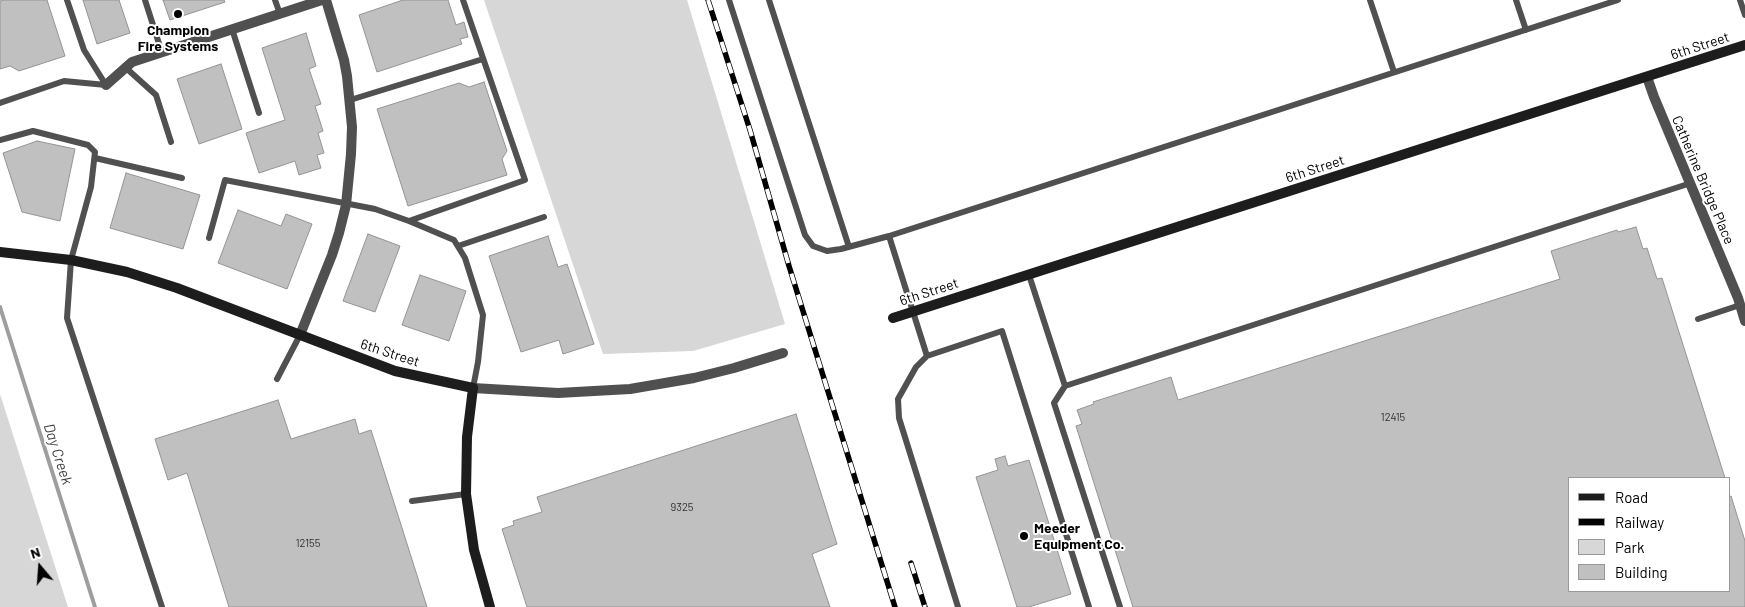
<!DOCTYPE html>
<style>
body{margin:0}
#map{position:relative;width:1745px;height:607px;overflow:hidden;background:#fff;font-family:Barlow,sans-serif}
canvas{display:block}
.legend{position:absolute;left:1568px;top:477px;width:162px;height:115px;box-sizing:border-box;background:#fff;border:1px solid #999;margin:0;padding:6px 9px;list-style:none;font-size:15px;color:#000}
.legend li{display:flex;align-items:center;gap:10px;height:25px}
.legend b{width:25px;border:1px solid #999}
.north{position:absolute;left:15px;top:542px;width:50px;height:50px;-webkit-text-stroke:4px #fff;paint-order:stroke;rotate:342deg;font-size:14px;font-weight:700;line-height:20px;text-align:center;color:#000}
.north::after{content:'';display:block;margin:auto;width:18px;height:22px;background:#000;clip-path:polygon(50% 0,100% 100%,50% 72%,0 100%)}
</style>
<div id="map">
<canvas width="1745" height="607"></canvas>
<ul class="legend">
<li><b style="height:6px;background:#1d1d1d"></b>Road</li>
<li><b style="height:6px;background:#000"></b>Railway</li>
<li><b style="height:14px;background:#d7d7d7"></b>Park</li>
<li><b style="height:14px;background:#c0c0c0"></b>Building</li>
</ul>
<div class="north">N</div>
</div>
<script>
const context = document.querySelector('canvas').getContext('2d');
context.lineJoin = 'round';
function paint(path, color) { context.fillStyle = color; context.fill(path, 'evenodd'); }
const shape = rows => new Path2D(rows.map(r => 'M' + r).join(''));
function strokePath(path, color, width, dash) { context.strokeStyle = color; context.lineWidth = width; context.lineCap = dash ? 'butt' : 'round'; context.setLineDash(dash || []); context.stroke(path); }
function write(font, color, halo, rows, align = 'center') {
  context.font = font + ' Barlow,sans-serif'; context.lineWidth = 4; context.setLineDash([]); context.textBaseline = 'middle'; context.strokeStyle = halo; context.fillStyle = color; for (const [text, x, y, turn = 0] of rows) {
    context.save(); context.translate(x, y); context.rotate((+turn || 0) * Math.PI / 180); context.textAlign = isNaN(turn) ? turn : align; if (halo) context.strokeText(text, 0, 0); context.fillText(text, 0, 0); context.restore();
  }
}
const green = shape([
 [484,0,687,0,785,324,693,351,603,354],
 [0,394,68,607,0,607]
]);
const stream = shape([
 [0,307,95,607]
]);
const building = shape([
 [4,0,47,0,65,56,19,71,10,66,0,69,0,1,4,0],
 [83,0,119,0,130,33,97,44,83,0],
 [163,0,224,0,225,2,170,20,163,0],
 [403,0,448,0,456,25,464,22,468,37,460,39,462,44,377,72,359,15,403,0],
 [306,33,316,66,309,69,321,104,315,106,323,131,318,133,324,153,317,155,321,168,299,175,295,161,259,173,246,133,285,120,262,48,306,33],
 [221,64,242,129,199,144,177,79,221,64],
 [484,82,507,151,502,159,507,175,408,206,377,109,459,83,469,87,484,82],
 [37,141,75,149,60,221,22,212,3,153,37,141],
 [126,173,200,195,183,249,110,228,126,173],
 [238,210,281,226,286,214,312,224,287,289,218,263,238,210],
 [1636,227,1643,249,1647,248,1657,279,1662,278,1725,478,1569,478,1569,591,1729,591,1729,497,1731,496,1745,541,1745,607,1133,607,1076,426,1082,424,1077,410,1094,404,1093,402,1171,377,1178,400,1560,279,1551,251,1617,230,1618,232,1636,227],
 [368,234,400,246,375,312,343,301,368,234],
 [548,236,558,267,567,264,594,344,563,354,559,340,521,352,489,256,548,236],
 [420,275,466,291,449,341,402,325,420,275],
 [278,400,291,439,355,419,359,434,371,430,427,607,229,607,187,473,168,480,155,439,278,400],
 [796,414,837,544,812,554,830,607,527,607,502,529,514,525,513,521,542,512,537,497,796,414],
 [1005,456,1008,466,1029,460,1071,594,1029,607,1017,607,976,477,998,470,995,459,1005,456]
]);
const lane = shape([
 [67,0,84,50,106,85],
 [145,0,162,53],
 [275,0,280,14],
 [729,0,805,235,813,246,827,251,841,249,889,236,927,356,916,367,898,399,899,418,958,607],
 [769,0,849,247],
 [1370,0,1394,72],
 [1516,0,1526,30],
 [1740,0,1745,15],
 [232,29,259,113],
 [126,68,156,95,171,142],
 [350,100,483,59],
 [0,103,64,81,106,85],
 [0,140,33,131,88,145,95,152,91,187,71,260,67,318,162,607],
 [95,158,182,178],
 [409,221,525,180,463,0],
 [889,236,1618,0],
 [209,238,225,180,375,209,409,221,454,240,465,258,483,315,478,362,473,388],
 [458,246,544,217],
 [1029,275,1065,386],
 [1698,319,1740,305],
 [927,356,1002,331,1089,607],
 [277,379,300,335],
 [412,501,466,494],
 [1120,607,1054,403,1065,386,1691,183]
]);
const street = shape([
 [1647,77,1654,97,1738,298,1745,321],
 [106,85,132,62,322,0],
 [300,335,332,255,339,233,346,205,351,154,352,127,347,76,344,60,326,0],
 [473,388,558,393,630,389,694,378,734,368,783,353]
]);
const secondary = shape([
 [0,252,71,260,127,272,177,288,395,371,473,388,467,437,466,494,474,550,490,607],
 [893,318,1745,45]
]);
const rail = shape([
 [708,0,750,130,789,266,895,607],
 [911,563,925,607]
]);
const markers = [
 [178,14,5,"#000"],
 [1024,536,5,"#000"]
];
const numberNames = [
 ["12415",1393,417],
 ["9325",682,507],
 ["12155",308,543]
];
const poiNames = [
 ["Champion",178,30],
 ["Fire Systems",178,46],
 ["Meeder",1034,528,"left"],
 ["Equipment Co.",1034,544,"left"]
];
const streetNames = [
 ["6th Street",1700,46,-18],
 ["6th Street",1315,169,-18],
 ["Catherine Bridge Place",1703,180,67],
 ["6th Street",929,292,-18],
 ["6th Street",390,353,18]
];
const waterNames = [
 ["Day Creek",58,454,72]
];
paint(green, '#d7d7d7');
strokePath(stream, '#9e9e9e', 4);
paint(building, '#c0c0c0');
strokePath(building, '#949494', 1);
strokePath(lane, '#505050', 6);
strokePath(street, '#505050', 10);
strokePath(secondary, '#1d1d1d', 10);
strokePath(rail, '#000', 5.5);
strokePath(rail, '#fff', 4, [11]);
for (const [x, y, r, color] of markers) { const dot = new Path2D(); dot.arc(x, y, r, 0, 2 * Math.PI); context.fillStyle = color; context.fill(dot); strokePath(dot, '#fff', 2); }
write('11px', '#303030', null, numberNames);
write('bold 14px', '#000', '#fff', poiNames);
write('14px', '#000', '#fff', streetNames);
write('italic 15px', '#3f3f3f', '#fff', waterNames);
</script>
